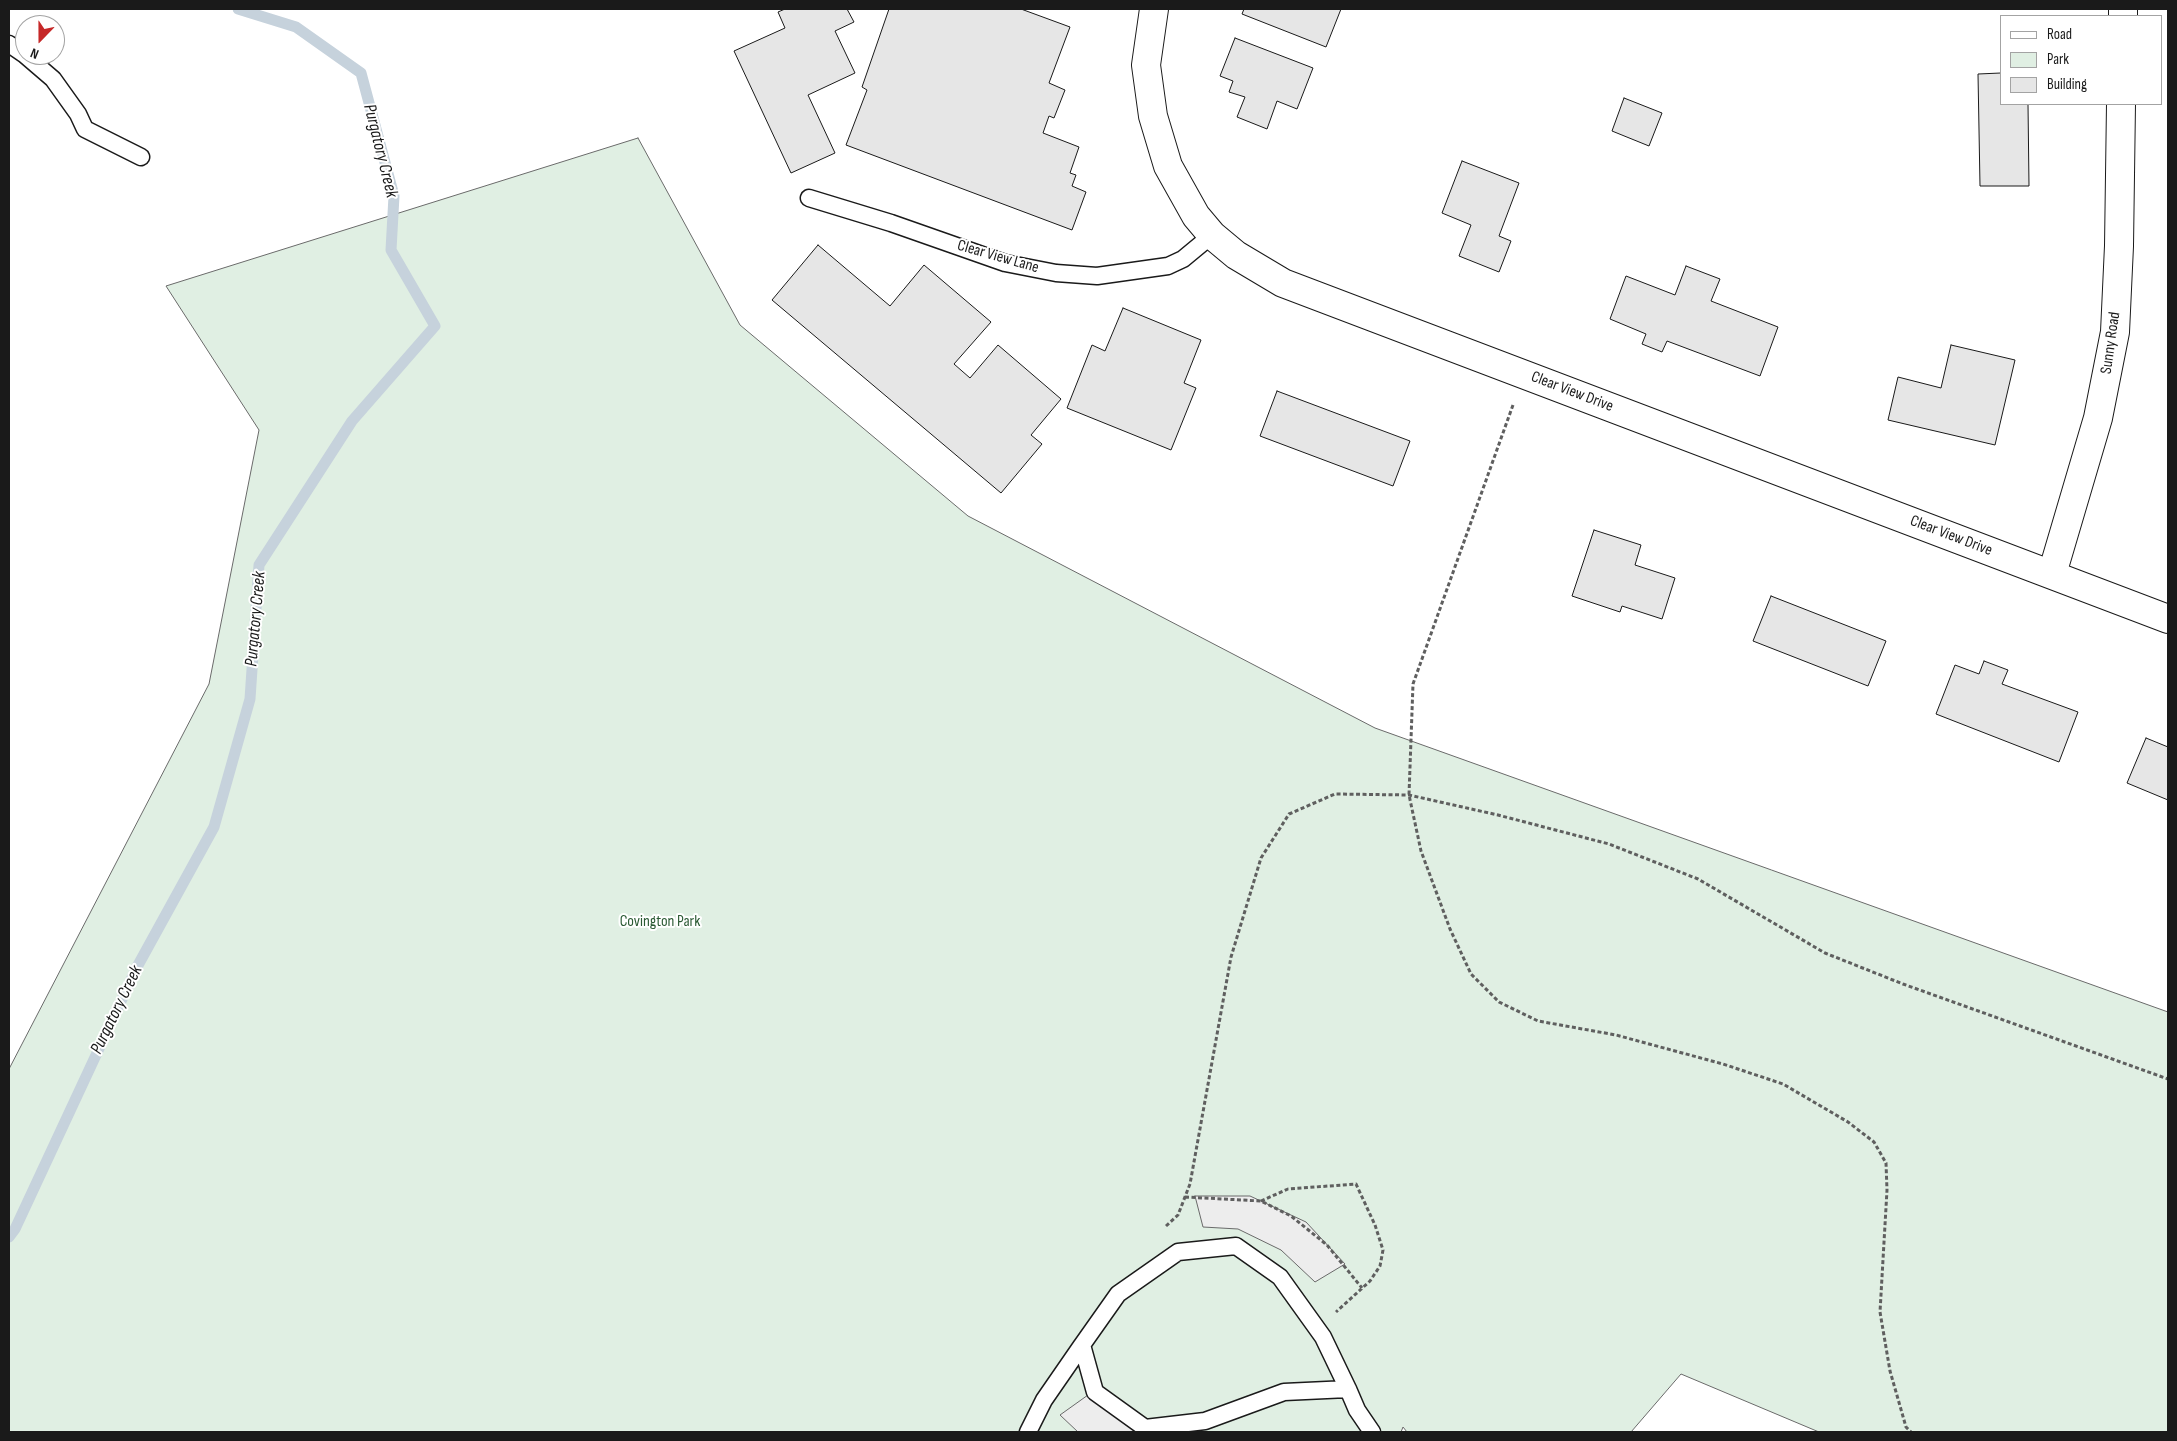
<!DOCTYPE html>
<style>
body{margin:0}
#map{position:relative;width:2177px;height:1441px;overflow:hidden;background:#fff;font-family:"Sofia Sans Condensed",sans-serif}
canvas{display:block}
.frame{position:absolute;inset:0;border:10px solid #1a1a1a;pointer-events:none}
.legend{position:absolute;left:2000px;top:15px;width:162px;height:90px;box-sizing:border-box;background:#fff;border:1px solid #a3a3a3;margin:0;padding:6px 9px;list-style:none;font-size:15px;color:#1a1a1a}
.legend li{display:flex;align-items:center;gap:10px;height:25px}
.legend b{width:25px;border:1px solid #a3a3a3}
.north{position:absolute;left:15px;top:15px;width:50px;height:50px;box-sizing:border-box;background:#fff;border:1px solid #a3a3a3;border-radius:50%;rotate:202deg;font-size:14px;font-weight:700;line-height:20px;text-align:center;color:#1a1a1a}
.north::after{content:'';display:block;margin:auto;width:18px;height:22px;background:#c62828;clip-path:polygon(50% 0,100% 100%,50% 72%,0 100%)}
</style>
<div id="map">
<canvas width="2177" height="1441"></canvas>
<div class="frame"></div>
<ul class="legend">
<li><b style="height:6px;background:#fff"></b>Road</li>
<li><b style="height:14px;background:#e0efe3"></b>Park</li>
<li><b style="height:14px;background:#e6e6e6"></b>Building</li>
</ul>
<div class="north">N</div>
</div>
<script>
const context = document.querySelector('canvas').getContext('2d');
context.lineJoin = 'round';
function paint(path, color) { context.fillStyle = color; context.fill(path, 'evenodd'); }
const shape = rows => new Path2D(rows.map(r => 'M' + r).join(''));
function strokePath(path, color, width, dash) { context.strokeStyle = color; context.lineWidth = width; context.lineCap = dash ? 'butt' : 'round'; context.setLineDash(dash || []); context.stroke(path); }
function write(font, color, halo, rows, align = 'center') {
  context.font = font + ' "Sofia Sans Condensed",sans-serif'; context.lineWidth = 4; context.setLineDash([]); context.textBaseline = 'middle'; context.strokeStyle = halo; context.fillStyle = color; for (const [text, x, y, turn = 0] of rows) {
    context.save(); context.translate(x, y); context.rotate((+turn || 0) * Math.PI / 180); context.textAlign = isNaN(turn) ? turn : align; if (halo) context.strokeText(text, 0, 0); context.fillText(text, 0, 0); context.restore();
  }
}
const green = shape([
 [638,138,740,325,968,516,1375,728,2168,1012,2168,1432,1819,1432,1681,1374,1631,1432,1407,1432,1403,1427,1401,1432,9,1432,9,1069,209,684,259,430,166,286,638,138]
]);
const parking = shape([
 [1195,1196,1250,1196,1306,1222,1345,1264,1315,1282,1281,1250,1238,1229,1203,1227,1195,1196],
 [1088,1395,1125,1424,1146,1432,1078,1432,1060,1415,1088,1395]
]);
const stream = shape([
 [9,1237,15,1229,137,967,214,827,250,699,259,565,352,421,435,326,391,250,394,196,361,73,296,27,238,9]
]);
const building = shape([
 [785,9,847,9,854,22,835,31,855,73,808,95,835,153,791,173,734,51,785,28,778,12,785,9],
 [889,9,1021,9,1070,27,1049,83,1065,90,1054,118,1049,116,1043,133,1079,147,1070,173,1076,175,1072,186,1086,192,1072,230,846,145,867,90,862,87,889,9],
 [1244,9,1341,9,1326,47,1242,14,1244,9],
 [1235,38,1313,68,1297,109,1277,101,1267,129,1237,117,1245,97,1229,92,1233,81,1220,76,1235,38],
 [2001,73,2001,104,2028,104,2029,186,1980,186,1978,74,2001,73],
 [1624,98,1662,113,1649,146,1612,131,1624,98],
 [1462,161,1519,183,1499,236,1511,241,1499,272,1459,256,1471,225,1442,213,1462,161],
 [818,245,890,306,924,265,991,322,954,364,970,378,998,345,1061,399,1031,435,1042,444,1001,493,772,300,818,245],
 [1686,266,1720,279,1711,301,1778,327,1760,376,1667,341,1662,352,1642,344,1646,334,1610,319,1626,276,1675,295,1686,266],
 [1123,308,1201,340,1184,383,1196,388,1171,450,1067,408,1092,345,1105,351,1123,308],
 [1951,345,2015,360,1995,445,1888,420,1898,377,1941,388,1951,345],
 [1277,391,1410,441,1393,486,1260,436,1277,391],
 [1594,530,1641,545,1635,565,1675,578,1662,619,1622,606,1620,612,1572,596,1594,530],
 [1771,596,1886,641,1868,686,1753,641,1771,596],
 [1984,661,2008,670,2002,684,2078,712,2059,762,1936,714,1955,665,1979,674,1984,661],
 [2146,738,2168,747,2168,800,2127,783,2146,738]
]);
const path = shape([
 [1513,405,1413,684,1409,795,1421,851,1450,929,1471,974,1499,1002,1538,1021,1616,1035,1723,1064,1783,1084,1848,1122,1874,1142,1886,1163,1887,1190,1880,1312,1890,1371,1906,1427,1911,1432],
 [1185,1197,1261,1201,1291,1216,1327,1245,1362,1288],
 [1261,1201,1288,1189,1356,1184,1375,1225,1383,1250,1380,1266,1370,1281,1336,1312],
 [1166,1226,1178,1215,1190,1184,1231,957,1261,858,1289,814,1335,794,1409,795,1498,815,1609,844,1698,879,1825,953,1903,984,2168,1079]
]);
const lane = shape([
 [9,44,25,55],
 [25,55,53,79,78,114,85,129,141,157],
 [809,198,891,223,1005,263,1056,273,1097,276,1168,266,1183,259,1212,235],
 [1348,1389,1284,1392,1205,1421,1145,1428,1095,1392,1082,1345,1118,1294,1178,1252,1236,1246,1280,1277,1323,1337,1348,1389,1357,1410,1372,1432],
 [1028,1432,1044,1400,1082,1345]
]);
const street = shape([
 [1154,9,1146,65,1153,116,1168,166,1196,216,1212,235,1236,255,1283,283,2168,619],
 [2123,16,2123,9],
 [2052,574,2098,418,2115,332,2119,246,2121,104]
]);
const streetNames = [
 ["Clear View Lane",998,257,16],
 ["Sunny Road",2111,343,-82],
 ["Clear View Drive",1572,392,21],
 ["Clear View Drive",1951,536,21]
];
const parkNames = [
 ["Covington Park",660,922]
];
const waterNames = [
 ["Purgatory Creek",380,151,76],
 ["Purgatory Creek",256,619,-85],
 ["Purgatory Creek",117,1010,-64]
];
paint(green, '#e0efe3');
strokePath(green, '#6a6a6a', 1);
paint(parking, '#ededed');
strokePath(parking, '#6a6a6a', 1);
strokePath(stream, '#c6d2dc', 11);
paint(building, '#e6e6e6');
strokePath(building, '#1a1a1a', 1);
strokePath(lane, '#1a1a1a', 19);
strokePath(street, '#1a1a1a', 30);
strokePath(path, '#5f5f5f', 3, [4, 2.5]);
strokePath(lane, '#fff', 16);
strokePath(street, '#fff', 28);
write('16px', '#1a1a1a', '#fff', streetNames);
write('16px', '#2b5a34', '#fff', parkNames);
write('italic 18px', '#1a1a1a', '#fff', waterNames);
</script>
